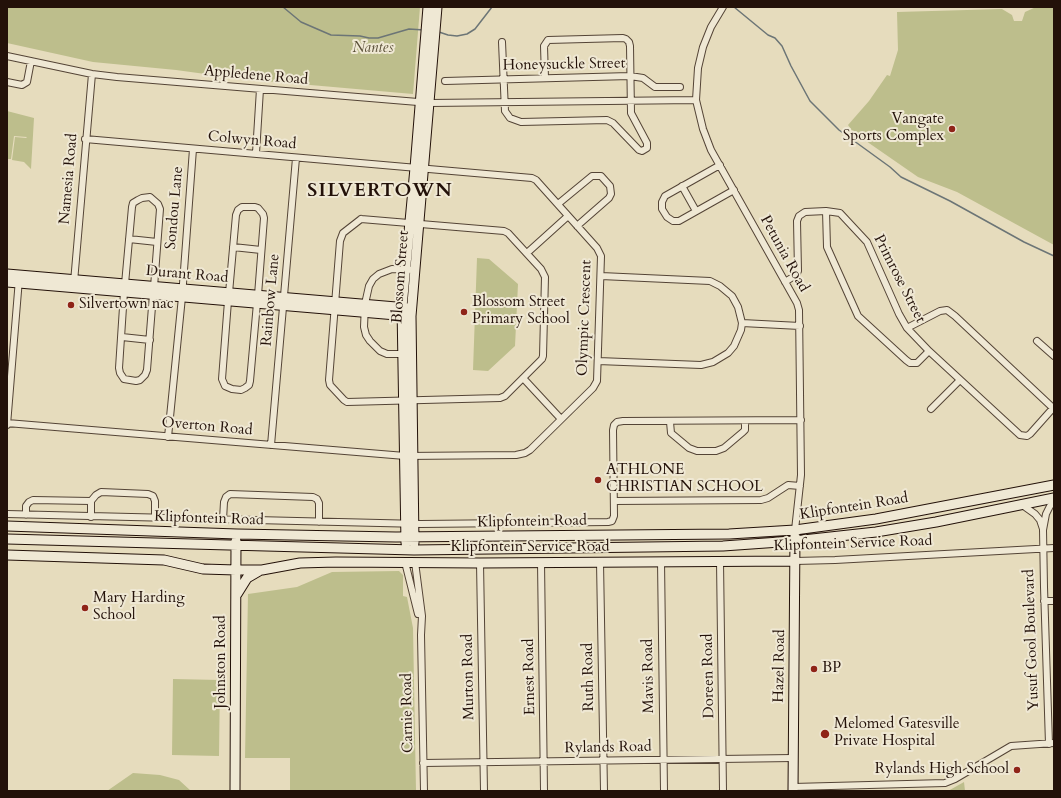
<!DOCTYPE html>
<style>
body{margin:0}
#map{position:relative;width:1061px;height:798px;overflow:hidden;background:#e6dcbd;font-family:Cardo,serif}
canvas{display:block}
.frame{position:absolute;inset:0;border:8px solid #231109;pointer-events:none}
</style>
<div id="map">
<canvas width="1061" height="798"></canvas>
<div class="frame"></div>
</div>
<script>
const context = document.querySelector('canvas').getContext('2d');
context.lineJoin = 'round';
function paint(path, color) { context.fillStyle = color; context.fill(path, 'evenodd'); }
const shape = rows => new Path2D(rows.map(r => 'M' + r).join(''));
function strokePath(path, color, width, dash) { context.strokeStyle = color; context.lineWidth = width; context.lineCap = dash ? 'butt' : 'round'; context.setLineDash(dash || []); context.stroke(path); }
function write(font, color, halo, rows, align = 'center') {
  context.font = font + ' Cardo,serif'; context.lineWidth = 4; context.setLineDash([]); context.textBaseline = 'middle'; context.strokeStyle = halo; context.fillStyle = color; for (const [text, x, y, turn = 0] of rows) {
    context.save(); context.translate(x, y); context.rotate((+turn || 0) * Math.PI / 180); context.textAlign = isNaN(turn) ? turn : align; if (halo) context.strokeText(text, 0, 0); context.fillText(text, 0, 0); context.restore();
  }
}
const green = shape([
 [7,7,420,7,413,94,242,79,176,70,93,62,7,43],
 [1036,7,1054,7,1054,245,957,192,918,177,853,132,848,125,869,101,887,75,890,76,898,50,897,12,1002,9,1012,15,1014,21,1022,21,1025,12],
 [7,111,34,118,31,169,24,162,12,160,15,137,26,138,27,137,14,136,11,159,7,159],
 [477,258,489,259,518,284,515,346,488,371,473,370],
 [399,571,403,575,403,596,407,597,413,628,416,791,290,791,290,758,245,758,248,594,297,587,332,572],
 [173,679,220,680,219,756,172,755],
 [133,773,160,775,179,780,191,791,107,791],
 [964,782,965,791,940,791,948,791]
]);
const stream = shape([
 [283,7,301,22,331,35,360,36,369,38,378,38,409,29,424,30],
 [734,7,768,35,775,38,782,46,791,66,810,101,839,130,890,167,901,177,950,201,1024,242,1054,256],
 [439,32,448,35,457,36,467,34,475,29,492,7]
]);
const street = shape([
 [723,7,711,27,703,47,698,68,696,100,703,129,711,150,797,303,799,310,801,475,795,530],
 [502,42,505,111,510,118,521,122,607,120,613,123,639,150,642,151,647,148,647,143,631,113,630,46,629,42,626,39,623,38,548,40,544,46,545,78],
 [7,56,92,74,117,77,430,103,696,100],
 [445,81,630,76,643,78,655,87,680,87],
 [7,82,22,85,27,82,31,61],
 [256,153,260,89],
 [720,165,665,196,662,202,662,209,667,217,673,221,679,221,734,190],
 [682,186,696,211],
 [558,204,592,176,601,176,610,186,611,194,609,198,577,226],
 [826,211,827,247,858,316,906,360,910,363,917,363,929,351],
 [361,219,504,231,508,233,541,269,545,277,543,356,542,359,505,396,500,398,347,402,344,400,330,385,329,380,340,241,343,233,361,219],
 [129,239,157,242],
 [233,247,261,250],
 [527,253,568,216],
 [74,282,92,74],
 [785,282,796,275,798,271,797,221,799,216,805,212,826,211,840,213,867,242,899,314,907,328,929,351,1020,435,1027,436,1030,434,1054,407],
 [125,284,132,207,133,203,138,200,142,198,150,197,158,204,160,209,154,287],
 [124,292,119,368,120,373,124,379,136,381,140,380,145,375,147,370,153,294],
 [229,293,236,215,238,210,242,207,255,207,258,208,263,214,264,218,258,295],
 [228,301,222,379,225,386,232,389,241,390,245,388,249,385,250,381,257,303],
 [742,323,800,326],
 [907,328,940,311,947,310,955,316,1053,408],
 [122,337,150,340],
 [1037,341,1054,356],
 [406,354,387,354,380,351,370,341,366,335,364,327,365,304,369,286,373,279,379,274,392,269,415,270],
 [598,361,701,365,713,362,728,353,734,346,741,330,742,323,738,307,732,296,720,286,710,281,601,276],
 [523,378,561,419],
 [931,409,960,380],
 [670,422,671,433,689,448,697,451,716,451,724,448,743,432,745,430,745,421],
 [7,423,405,456,516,455,525,453,530,450,593,388,597,381,601,256,597,248,536,180,532,178,85,139],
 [7,425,19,279],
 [168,437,182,297,193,149],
 [271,445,296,158],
 [614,501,761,500,768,498,788,485,800,486],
 [1021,504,1035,514,1040,520,1043,529],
 [7,514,421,524,608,522,612,521,614,516,613,430,614,425,617,422,623,421,801,420],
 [26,515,26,506,29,502,33,500,91,501],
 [91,517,91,501,96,495,101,492,148,494,153,496,155,501,155,518],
 [223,520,224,502,226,497,230,494,313,497,317,499,319,503,319,522],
 [661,561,664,791],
 [720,561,723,791],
 [795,561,835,560,1054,548],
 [405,562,418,614],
 [415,562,422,616,421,635,424,791],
 [541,562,544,791],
 [600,562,604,791],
 [480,563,484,791],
 [1044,601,1054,601],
 [1049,744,1044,587,1043,530,1046,514,1050,506,1054,502],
 [423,763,793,758],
 [793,787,945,783,955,779,1011,746,1054,743]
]);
const secondary = shape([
 [7,274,408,308],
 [7,282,408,316],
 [7,526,237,534,396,537,729,534,795,530,876,519,1054,485],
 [7,539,414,550,723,546,794,541,876,532,936,522,1054,498],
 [406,543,402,307,415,168,428,7],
 [414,543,411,316,437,7],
 [7,555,164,560,203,569,236,570,262,570,300,563,336,562,480,563,795,561],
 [237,594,247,578,259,571],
 [235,791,236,541],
 [793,791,795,536]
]);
const markers = [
 [952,129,4,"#8f2418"],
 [71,305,4,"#8f2418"],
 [464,312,4,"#8f2418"],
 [598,480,4,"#8f2418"],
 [85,608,4,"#8f2418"],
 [814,669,4,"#8f2418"],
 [825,734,5,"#8f2418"],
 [1017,770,4,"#8f2418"]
];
const parkNames = [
 ["Nantes",373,49]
];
const streetNames = [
 ["Honeysuckle Street",564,65,-1],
 ["Appledene Road",256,76,5],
 ["Colwyn Road",252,141,5],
 ["Namesia Road",69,179,-85],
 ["Sondou Lane",175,208,-85],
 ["Petunia Road",784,254,61],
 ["Durant Road",187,275,5],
 ["Blossom Street",401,277,-86],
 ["Primrose Street",899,279,63],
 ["Rainbow Lane",271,300,-85],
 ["Olympic Crescent",585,318,-88],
 ["Overton Road",207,427,5],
 ["Klipfontein Road",854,507,-9],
 ["Klipfontein Road",209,519,2],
 ["Klipfontein Road",532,522,-1],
 ["Klipfontein Service Road",853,544,-2],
 ["Klipfontein Service Road",530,548],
 ["Yusuf Gool Boulevard",1032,640,-92],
 ["Johnston Road",222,662,-90],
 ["Hazel Road",780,666,-89],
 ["Mavis Road",649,676,-91],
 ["Doreen Road",709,676,-91],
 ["Murton Road",469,677,-91],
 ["Ernest Road",530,677,-91],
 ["Ruth Road",589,677,-91],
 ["Carnie Road",408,713,-91],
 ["Rylands Road",608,748,-1]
];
const poiNames = [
 ["Vangate",944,120,"right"],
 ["Sports Complex",944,137,"right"],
 ["Blossom Street",472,303],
 ["Primary School",472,320],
 ["Silvertown nac",79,305],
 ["ATHLONE",606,471],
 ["CHRISTIAN SCHOOL",606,488],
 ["Mary Harding",93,599],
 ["School",93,616],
 ["BP",822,669],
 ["Melomed Gatesville",834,725],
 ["Private Hospital",834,742],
 ["Rylands High School",1009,770,"right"]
];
const districtNames = [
 ["SILVERTOWN",380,192]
];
paint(green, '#bdbe8c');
strokePath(stream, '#6c7576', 1.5);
strokePath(street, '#544436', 8);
strokePath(secondary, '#231109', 11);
strokePath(street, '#efe8d4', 6);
strokePath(secondary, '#efe8d4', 9);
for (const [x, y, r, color] of markers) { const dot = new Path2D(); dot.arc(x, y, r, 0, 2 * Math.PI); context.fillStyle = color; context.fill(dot); strokePath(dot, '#efe8d4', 1.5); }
write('italic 15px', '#594e37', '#efe8d4', parkNames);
write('15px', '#231109', '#efe8d4', streetNames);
write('15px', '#231109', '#efe8d4', poiNames, 'left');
context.letterSpacing = '1px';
write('bold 19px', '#231109', '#efe8d4', districtNames);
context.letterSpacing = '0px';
</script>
